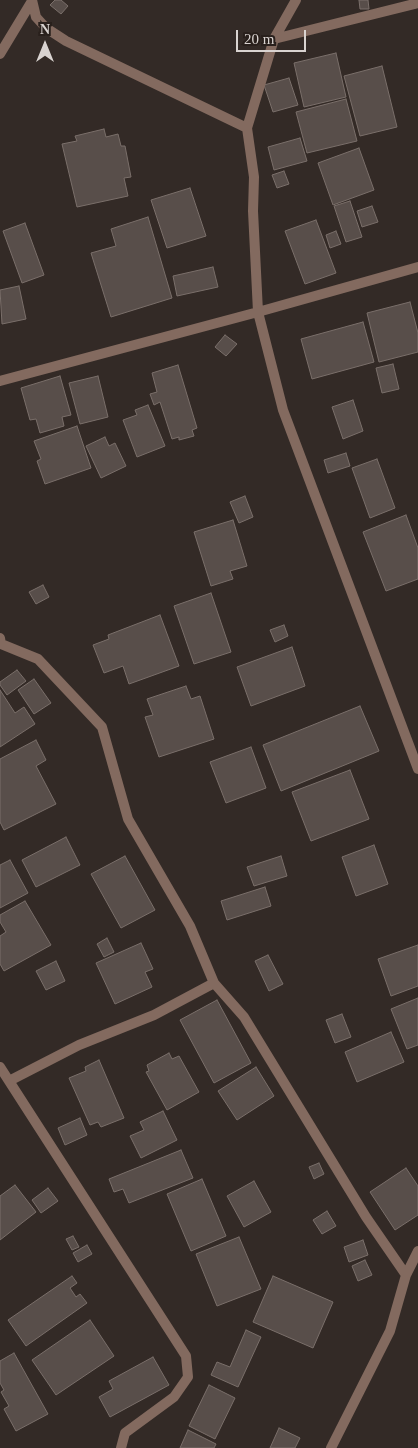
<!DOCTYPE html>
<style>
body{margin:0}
#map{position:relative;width:418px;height:1448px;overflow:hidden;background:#332a26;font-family:Georgia,serif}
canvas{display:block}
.north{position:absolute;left:20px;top:20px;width:50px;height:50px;-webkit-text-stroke:4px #29201c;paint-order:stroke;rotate:0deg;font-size:14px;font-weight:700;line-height:20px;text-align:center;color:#d9d3d0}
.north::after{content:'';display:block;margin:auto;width:18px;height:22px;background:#d9d3d0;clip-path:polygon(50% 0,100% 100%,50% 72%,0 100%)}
.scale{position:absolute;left:236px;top:30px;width:70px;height:22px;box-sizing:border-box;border:2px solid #d9d3d0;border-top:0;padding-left:6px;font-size:15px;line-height:18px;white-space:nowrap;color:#d9d3d0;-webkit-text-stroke:4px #29201c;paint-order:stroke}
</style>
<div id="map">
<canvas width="418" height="1448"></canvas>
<div class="north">N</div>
<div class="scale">20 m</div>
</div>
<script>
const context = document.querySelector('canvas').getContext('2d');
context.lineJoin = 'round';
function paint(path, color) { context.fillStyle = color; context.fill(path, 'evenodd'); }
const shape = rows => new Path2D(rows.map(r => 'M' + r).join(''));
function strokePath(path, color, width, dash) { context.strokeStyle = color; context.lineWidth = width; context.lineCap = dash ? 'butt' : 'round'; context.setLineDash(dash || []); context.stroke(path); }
const building = shape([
 [55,0,61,0,68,6,61,14,50,5,55,0],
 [359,0,368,0,369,9,360,9,359,0],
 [336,53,346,97,304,107,294,63,336,53],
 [382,66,397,127,360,136,344,76,382,66],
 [289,78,298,105,273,112,264,85,289,78],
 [346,99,357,141,307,153,296,112,346,99],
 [104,129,106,137,118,134,121,146,125,146,131,177,124,178,128,196,77,207,62,144,77,141,75,136,104,129],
 [300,138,307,161,274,170,268,147,300,138],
 [359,148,374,190,333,205,318,163,359,148],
 [284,171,289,184,277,188,272,175,284,171],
 [190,188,206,236,167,248,151,200,190,188],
 [350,201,362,237,346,242,334,206,350,201],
 [372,206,378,222,362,227,357,211,372,206],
 [148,217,172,298,111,317,91,253,116,246,111,229,148,217],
 [316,220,336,273,305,284,285,231,316,220],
 [25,223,44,275,22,283,3,231,25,223],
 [336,231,341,244,330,248,326,235,336,231],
 [213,267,218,287,177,296,173,276,213,267],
 [19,286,26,319,2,324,0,290,19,286],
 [410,302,418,333,418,352,379,362,367,313,410,302],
 [363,322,374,362,312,379,301,339,363,322],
 [225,335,237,344,226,356,215,347,225,335],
 [393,364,399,389,382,393,376,368,393,364],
 [178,365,197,428,192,430,194,436,179,440,179,437,172,439,160,402,154,405,150,394,157,392,152,373,178,365],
 [60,376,71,415,62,417,64,426,40,433,36,419,30,420,21,388,60,376],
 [98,376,108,417,80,424,69,383,98,376],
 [353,400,363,431,343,439,332,407,353,400],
 [148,405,165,446,137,457,123,420,137,415,135,410,148,405],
 [77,426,91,468,45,484,37,461,41,459,34,441,77,426],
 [105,437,109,446,115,443,126,466,101,478,86,446,105,437],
 [346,453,350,466,328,473,324,460,346,453],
 [377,459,395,508,370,518,352,468,377,459],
 [245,496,253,517,239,523,230,502,245,496],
 [406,515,418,548,418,579,386,591,363,532,406,515],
 [233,520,247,566,230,571,233,579,211,586,194,532,233,520],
 [43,585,49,597,36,604,29,592,43,585],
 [211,593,231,652,194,664,174,606,211,593],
 [160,615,179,666,129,684,123,666,104,673,93,645,109,639,108,635,160,615],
 [284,625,288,636,275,642,270,630,284,625],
 [292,647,305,686,251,706,237,667,292,647],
 [17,670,26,681,7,695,0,685,0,682,17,670],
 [34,679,51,703,34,714,18,690,34,679],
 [186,686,191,699,200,696,214,739,159,757,145,717,153,715,147,699,186,686],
 [0,690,15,713,24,707,35,724,0,747,0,690],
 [360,706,379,751,281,791,263,745,360,706],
 [36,740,46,760,36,766,56,804,4,830,0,822,0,759,36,740],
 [251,747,266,788,226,803,210,762,251,747],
 [350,770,369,819,311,841,292,792,350,770],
 [66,837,80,865,36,887,22,860,66,837],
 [374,845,388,884,356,896,342,857,374,845],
 [125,856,155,910,121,928,91,874,125,856],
 [281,856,287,876,254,886,247,867,281,856],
 [10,860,28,893,0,908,0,865,10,860],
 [265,887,271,906,227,920,221,901,265,887],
 [25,901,51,945,4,971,0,964,0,936,6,932,0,922,0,915,25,901],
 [107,938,114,952,104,957,97,944,107,938],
 [141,943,153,969,145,972,152,987,115,1004,96,963,141,943],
 [418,945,418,986,391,996,378,959,418,945],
 [268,955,283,984,269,991,255,961,268,955],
 [56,961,65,981,46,990,36,971,56,961],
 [418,998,418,1045,407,1049,391,1009,418,998],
 [217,1000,251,1063,214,1083,180,1020,217,1000],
 [342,1014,351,1037,335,1043,326,1020,342,1014],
 [391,1032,404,1062,357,1082,345,1052,391,1032],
 [169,1053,172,1059,179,1056,199,1092,167,1110,146,1072,149,1071,147,1065,169,1053],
 [99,1060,124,1118,101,1127,98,1122,90,1125,69,1078,86,1071,85,1067,99,1060],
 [256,1067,274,1096,237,1120,218,1091,256,1067],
 [163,1111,177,1140,141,1158,130,1136,144,1130,140,1122,163,1111],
 [80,1118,87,1135,65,1145,58,1128,80,1118],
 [181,1150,193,1178,129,1203,123,1189,114,1192,109,1179,181,1150],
 [319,1163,324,1174,314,1179,309,1167,319,1163],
 [406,1168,418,1186,418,1215,395,1230,370,1192,406,1168],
 [202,1179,226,1236,191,1251,167,1194,202,1179],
 [254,1181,271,1212,244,1227,227,1196,254,1181],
 [15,1185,36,1212,0,1240,0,1196,15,1185],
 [48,1188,58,1201,41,1213,32,1200,48,1188],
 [327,1211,336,1226,322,1234,313,1220,327,1211],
 [73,1236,79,1247,72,1250,66,1239,73,1236],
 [239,1237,261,1289,217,1306,196,1254,239,1237],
 [363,1240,368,1255,349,1262,344,1247,363,1240],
 [87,1245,92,1254,78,1262,73,1253,87,1245],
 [365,1260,372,1275,358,1281,352,1266,365,1260],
 [72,1276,77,1283,70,1288,76,1297,80,1294,87,1303,26,1346,8,1320,72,1276],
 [273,1276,333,1302,313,1348,253,1322,273,1276],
 [90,1320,114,1356,56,1395,32,1360,90,1320],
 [246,1330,261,1337,238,1387,211,1375,217,1362,230,1367,246,1330],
 [14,1353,48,1414,16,1431,4,1409,9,1406,1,1392,4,1390,0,1383,0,1361,14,1353],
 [153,1357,169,1385,110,1417,99,1397,113,1389,109,1381,153,1357],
 [209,1385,235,1398,215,1439,189,1426,209,1385],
 [279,1428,300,1438,295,1448,270,1448,279,1428],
 [188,1430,216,1444,214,1448,180,1448,188,1430]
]);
const minor = shape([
 [32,0,36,17,46,28,66,41,247,128],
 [296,0,274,39,247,128,254,177,253,211,258,312,283,410,418,769],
 [274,39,418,3],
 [0,54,32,1],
 [0,381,258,312,418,267],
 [0,638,1,644,38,659,102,727,128,819,190,926,214,983,244,1017,366,1217,406,1275],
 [0,1067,186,1356,188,1377,174,1397,125,1433,121,1448],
 [9,1081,79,1045,154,1015,214,983],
 [331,1448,390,1331,406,1275,418,1251]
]);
paint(building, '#584e4a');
strokePath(building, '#7a6f6a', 1);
strokePath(minor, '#836a5f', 10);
</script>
